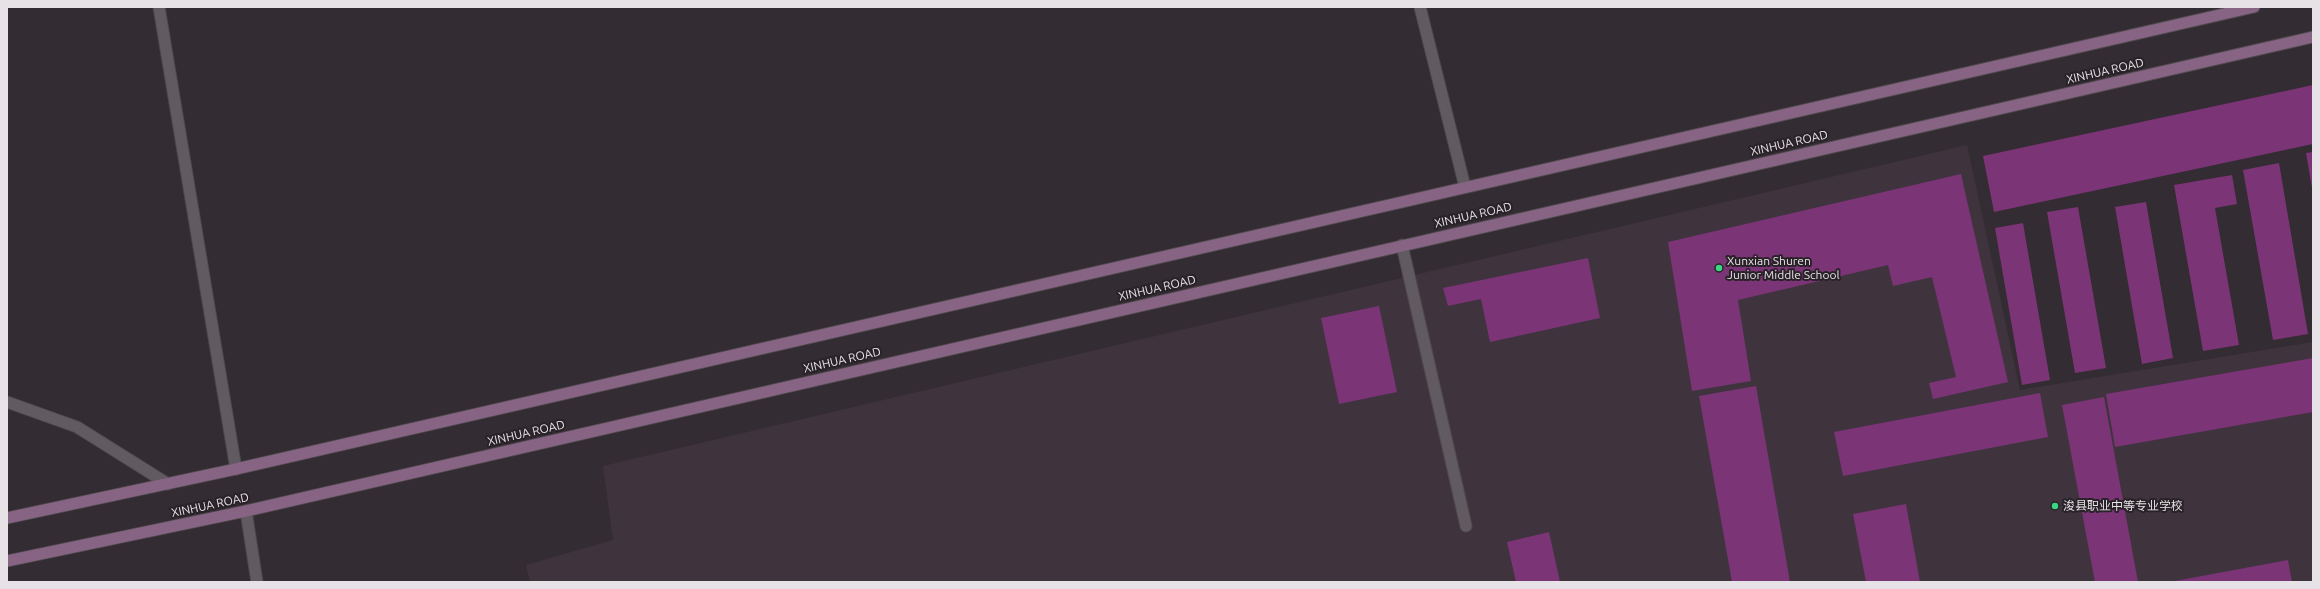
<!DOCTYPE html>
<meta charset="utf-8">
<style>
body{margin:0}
#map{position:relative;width:2320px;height:589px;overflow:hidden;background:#332c32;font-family:Ubuntu,sans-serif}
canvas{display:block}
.frame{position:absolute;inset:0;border:8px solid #e7e2e6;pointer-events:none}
</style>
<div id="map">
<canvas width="2320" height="589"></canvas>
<div class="frame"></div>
</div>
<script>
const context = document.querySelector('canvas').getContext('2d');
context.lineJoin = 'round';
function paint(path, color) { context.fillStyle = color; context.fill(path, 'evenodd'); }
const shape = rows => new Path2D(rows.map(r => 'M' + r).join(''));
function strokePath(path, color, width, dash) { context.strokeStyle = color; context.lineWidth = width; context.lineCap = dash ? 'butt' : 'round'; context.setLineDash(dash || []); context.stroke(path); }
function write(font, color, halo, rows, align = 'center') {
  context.font = font + ' Ubuntu,"Noto Sans SC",sans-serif'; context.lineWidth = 4; context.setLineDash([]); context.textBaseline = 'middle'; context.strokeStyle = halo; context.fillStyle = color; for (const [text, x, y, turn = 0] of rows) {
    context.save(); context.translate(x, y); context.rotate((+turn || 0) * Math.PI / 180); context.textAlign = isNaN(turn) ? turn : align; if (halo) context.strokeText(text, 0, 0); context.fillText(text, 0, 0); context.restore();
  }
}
const built = shape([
 [1967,145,2020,390,2313,342,2313,582,530,582,526,565,613,540,603,466]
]);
const building = shape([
 [2313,85,2313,144,1994,212,1983,156],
 [2313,152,2313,188,2312,188,2306,153],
 [2279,163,2308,334,2273,340,2243,170],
 [1961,174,2008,382,1933,399,1929,383,1956,377,1932,277,1893,286,1888,265,1738,300,1751,381,1692,391,1668,242],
 [2232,175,2237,204,2215,208,2239,345,2203,351,2174,185],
 [2146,202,2173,358,2142,364,2115,207],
 [2078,207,2106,368,2075,373,2047,212],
 [2023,223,2050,380,2022,385,1995,228],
 [1588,258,1600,318,1490,342,1481,299,1448,306,1443,288],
 [1379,306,1397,392,1339,404,1321,318],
 [2313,358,2313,412,2115,447,2106,394],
 [1756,386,1790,582,1732,582,1699,396],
 [2040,393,2048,437,1843,476,1834,432],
 [2104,397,2138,582,2095,582,2062,405],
 [1906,504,1920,582,1866,582,1853,514],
 [1549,532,1560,582,1516,582,1507,542],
 [2288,560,2292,582,2175,582,2175,581]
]);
const service = shape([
 [1402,245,1466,526]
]);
const minor = shape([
 [1420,7,1465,187],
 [7,402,77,427,168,484],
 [246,511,257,582]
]);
const tertiary = shape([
 [159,7,236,469]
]);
const secondary = shape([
 [7,518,236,469,2254,7],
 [7,561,246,511,2313,37]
]);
const markers = [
 [1719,268,4,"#37d880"],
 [2055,506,4,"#37d880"]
];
const streetNames = [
 ["XINHUA ROAD",2105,71,-13],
 ["XINHUA ROAD",1789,143,-13],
 ["XINHUA ROAD",1473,215,-13],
 ["XINHUA ROAD",1157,288,-13],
 ["XINHUA ROAD",842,360,-13],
 ["XINHUA ROAD",526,433,-13],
 ["XINHUA ROAD",210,505,-12]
];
const poiNames = [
 ["Xunxian Shuren",1727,261],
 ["Junior Middle School",1727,275],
 ["浚县职业中等专业学校",2063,506]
];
paint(built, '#3f343e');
paint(building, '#7b3476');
strokePath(service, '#504a4f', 13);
strokePath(minor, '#504a4f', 13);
strokePath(tertiary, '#504a4f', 13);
strokePath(secondary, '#504a4f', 13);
strokePath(service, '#625a61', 11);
strokePath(minor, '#625a61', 11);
strokePath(tertiary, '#625a61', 11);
strokePath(secondary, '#876484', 11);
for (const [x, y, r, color] of markers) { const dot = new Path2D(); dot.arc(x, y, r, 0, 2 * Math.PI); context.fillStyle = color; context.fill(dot); strokePath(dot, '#292228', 1.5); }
write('12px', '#e7e2e6', '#292228', streetNames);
write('12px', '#e7e2e6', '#292228', poiNames, 'left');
</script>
